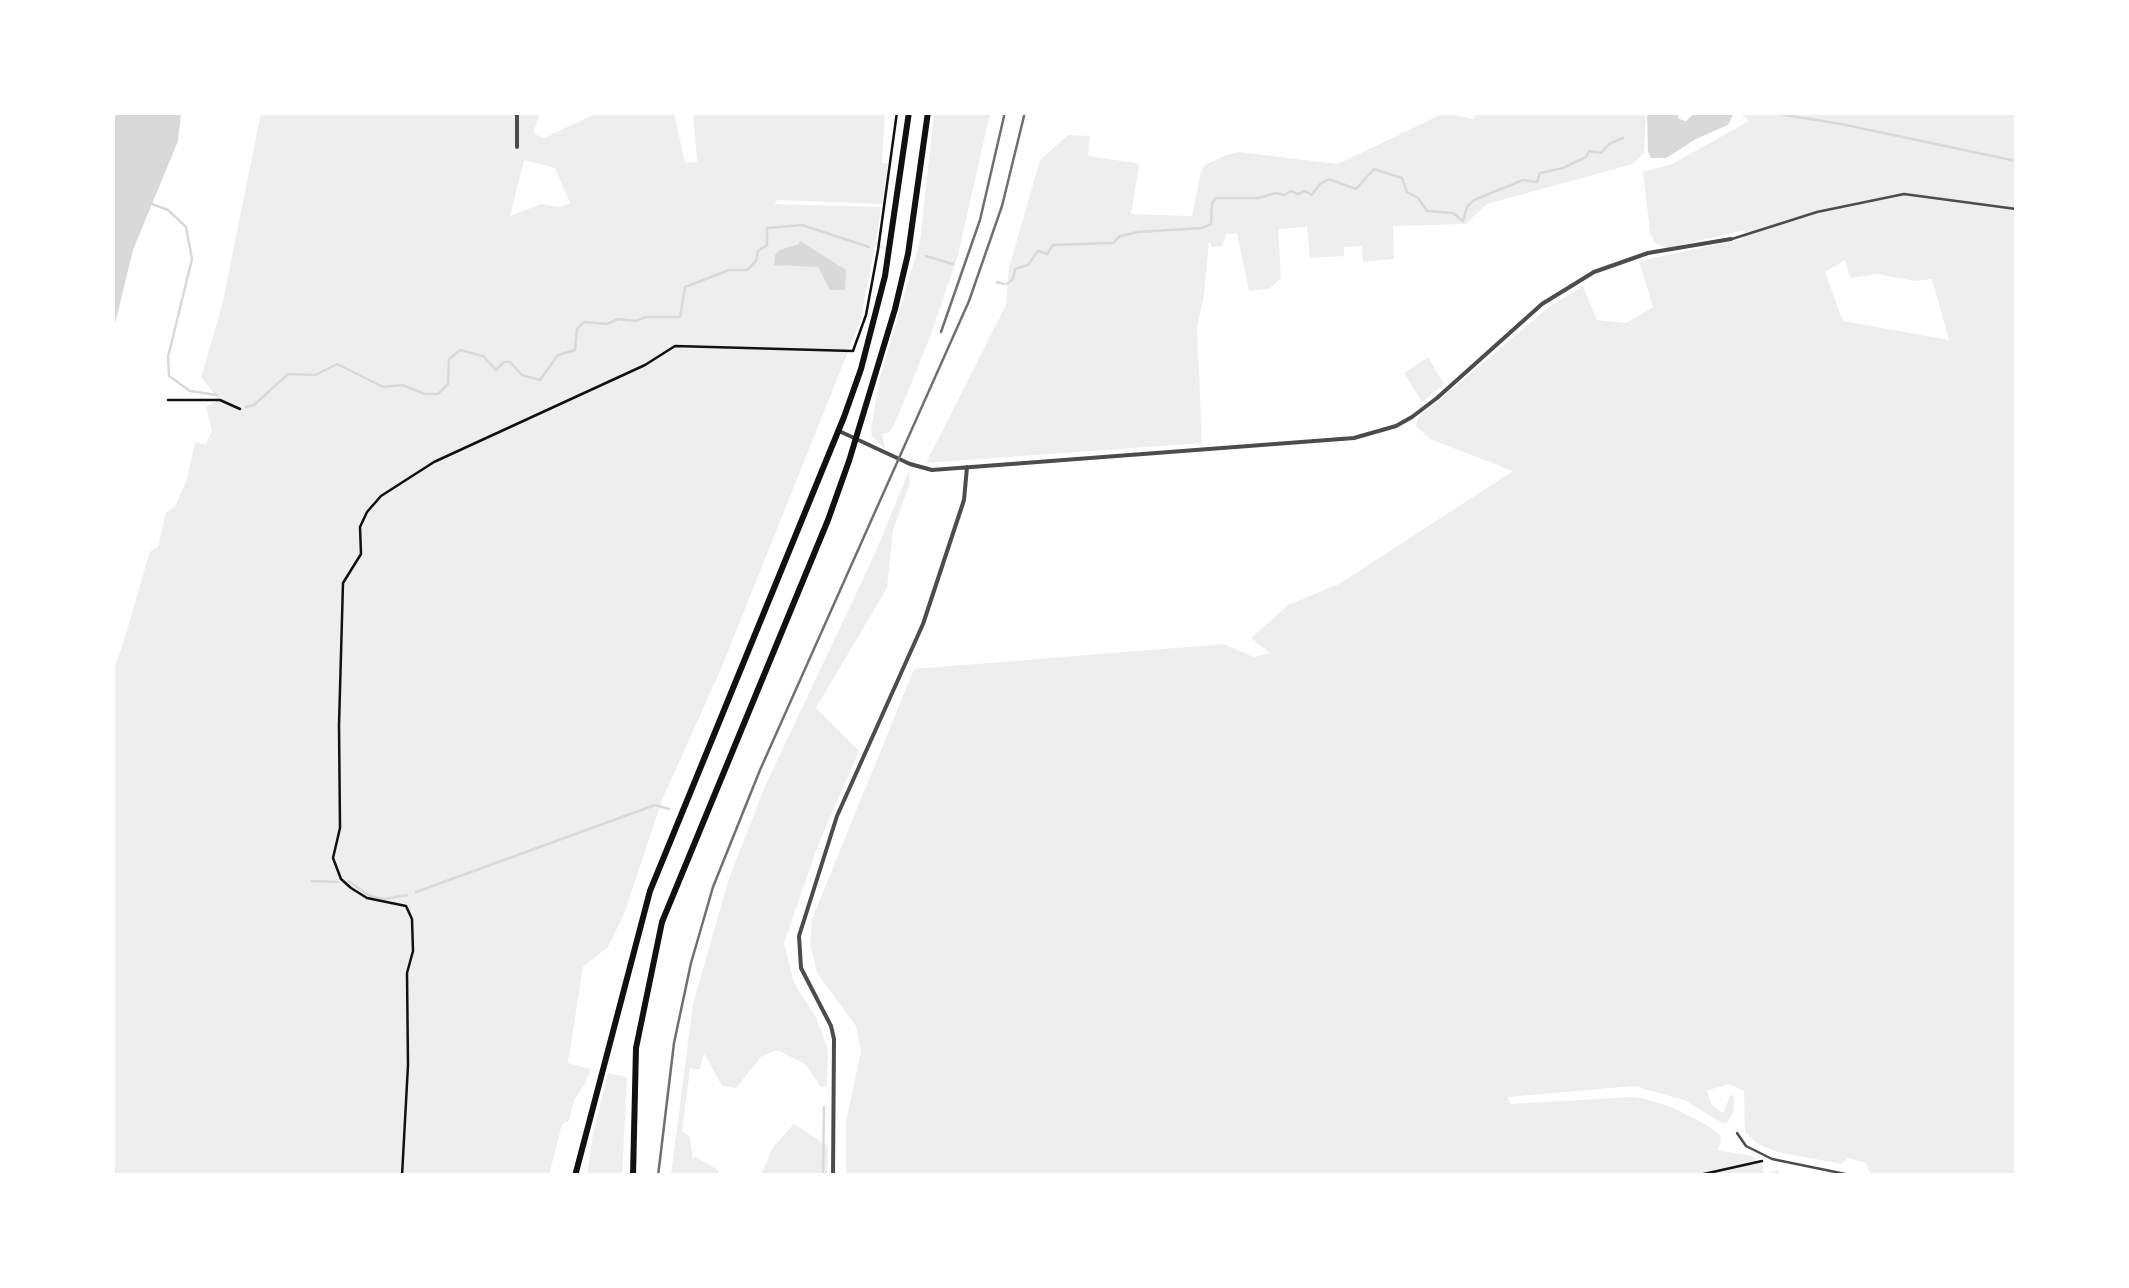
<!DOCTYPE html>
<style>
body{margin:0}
#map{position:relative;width:2129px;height:1288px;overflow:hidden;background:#fff;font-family:"Work Sans",sans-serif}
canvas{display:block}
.frame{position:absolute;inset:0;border:115px solid #fff;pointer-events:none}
</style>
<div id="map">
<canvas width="2129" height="1288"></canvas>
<div class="frame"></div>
</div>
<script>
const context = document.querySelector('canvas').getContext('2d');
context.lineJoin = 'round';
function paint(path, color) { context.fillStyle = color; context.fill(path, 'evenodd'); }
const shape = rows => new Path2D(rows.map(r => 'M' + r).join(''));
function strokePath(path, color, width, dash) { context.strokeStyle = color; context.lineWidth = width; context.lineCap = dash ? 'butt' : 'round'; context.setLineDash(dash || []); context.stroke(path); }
const green = shape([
 [1481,112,1646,113,1644,153,1633,164,1487,204,1466,224,1393,226,1394,259,1363,262,1362,246,1344,247,1344,256,1310,258,1307,227,1278,229,1281,278,1269,289,1249,291,1237,233,1226,234,1222,246,1212,247,1209,241,1204,296,1197,327,1202,443,926,463,1006,305,1009,268,1040,160,1068,135,1090,136,1088,156,1136,163,1139,166,1131,214,1192,216,1201,172,1205,165,1224,156,1239,152,1338,164,1444,113,1473,119],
 [261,113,540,113,533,133,544,138,597,113,674,113,685,163,697,162,693,113,885,113,882,163,888,164,882,204,778,200,774,204,881,207,876,241,896,254,875,246,860,322,721,669,662,800,625,912,608,947,583,967,568,1063,590,1069,586,1082,574,1100,569,1121,562,1124,549,1175,113,1176,113,671,124,641,150,551,158,547,166,513,175,507,187,479,195,443,206,444,212,431,206,406,216,402,217,397,201,377,222,306],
 [524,160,555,168,570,203,560,207,541,204,510,216],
 [934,113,990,113,958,255,930,337,901,409,891,431,882,434,885,449,872,437,871,429,880,378,920,241],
 [1739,113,2016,113,2016,1175,1876,1175,1870,1174,1866,1163,1848,1158,1841,1164,1778,1152,1758,1144,1745,1132,1744,1091,1729,1084,1707,1091,1712,1105,1723,1113,1731,1094,1734,1096,1734,1110,1728,1122,1722,1123,1684,1100,1634,1086,1508,1097,1510,1104,1632,1097,1645,1099,1669,1106,1705,1124,1720,1135,1721,1142,1717,1150,1752,1156,1763,1166,1764,1175,1779,1170,1779,1175,846,1175,846,1122,861,1051,856,1026,817,973,810,943,812,919,914,669,1224,644,1254,657,1270,653,1251,638,1288,605,1339,584,1513,471,1430,439,1416,426,1418,418,1549,307,1583,286,1597,320,1626,323,1653,307,1639,261,1743,239,1745,230,1668,248,1655,243,1650,233,1643,172,1672,164,1749,121],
 [1845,260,1850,278,1877,274,1915,281,1932,279,1949,340,1843,321,1825,272],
 [1428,357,1444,384,1422,402,1404,373],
 [909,471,910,483,893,530,887,588,816,708,859,751,818,845,784,943,794,983,816,1017,828,1050,827,1086,821,1087,805,1064,777,1050,761,1057,736,1088,722,1086,704,1053,700,1069,690,1069,682,1131,690,1137,693,1161,694,1156,717,1169,720,1175,671,1175,693,1004,729,878,766,784,872,560],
 [608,1073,627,1077,622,1175,587,1175,593,1134],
 [794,1124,828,1146,827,1175,761,1175,773,1147]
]);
const water = shape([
 [113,112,181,113,178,141,133,250,113,332],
 [1647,113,1677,113,1679,119,1686,121,1695,113,1734,113,1728,125,1696,139,1666,158,1651,158,1648,152],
 [800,241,846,270,845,290,830,290,818,267,774,265,775,255,780,250,799,244]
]);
const stream = shape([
 [1767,112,1841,124,2016,161],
 [152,204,168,210,186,227,192,259,168,357,169,376,190,391,217,395],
 [926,256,953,264],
 [997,282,1004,284],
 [1007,284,1013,279,1015,269,1028,265,1038,251,1047,254,1053,245,1113,243,1120,236,1138,232,1202,228,1211,224,1212,203,1216,198,1258,198,1276,193,1285,195,1291,191,1298,194,1305,191,1312,195,1320,184,1329,179,1356,189,1374,169,1402,178,1407,192,1418,198,1427,211,1453,213,1463,221,1467,207,1474,200,1523,180,1537,182,1540,173,1563,168,1586,157,1589,151,1601,153,1609,144,1623,138],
 [246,407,254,405,288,374,315,375,337,364,383,387,402,385,425,394,438,394,448,384,449,359,460,350,483,356,496,370,504,362,510,362,522,375,540,380,558,355,575,350,577,329,584,322,607,324,618,319,636,321,646,317,680,317,685,287,729,270,747,270,756,261,758,251,767,245,767,228,802,225,869,247],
 [312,881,338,882],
 [348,881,370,896,384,899,407,895],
 [416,892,655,805,669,809],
 [823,1176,824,1107]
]);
const path = shape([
 [168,400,220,400,240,409],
 [402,1176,408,1065,407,973,413,951,412,919,406,906,367,898,351,888,341,879,333,858,340,828,339,725,343,583,361,554,360,527,367,512,381,496,434,462,645,365,675,346,853,351,866,315,878,250,897,112],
 [1695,1176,1762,1161]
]);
const service = shape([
 [1732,239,1817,212,1904,194,2016,209],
 [1737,1133,1746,1146,1772,1159,1855,1176]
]);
const minor = shape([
 [517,147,517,112],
 [839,431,910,464,932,470,1354,438,1396,426,1412,417,1437,398,1542,304,1594,272,1648,253,1731,239],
 [833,1176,834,1039,831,1026,801,968,799,936,837,816,923,624,964,500,967,467]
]);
const primary = shape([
 [575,1176,650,891,844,417,861,369,885,276,909,112],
 [633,1176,636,1048,662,922,828,520,849,461,895,309,908,254,928,112]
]);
const rail = shape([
 [941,332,980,220,1005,112],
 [658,1176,674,1043,691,963,713,887,760,770,969,301,1002,206,1025,112]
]);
paint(green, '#eee');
paint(water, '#d9d9d9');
strokePath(stream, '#d9d9d9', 2.5);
strokePath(path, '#111', 2.5);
strokePath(service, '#4c4c4c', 2.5);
strokePath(minor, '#4c4c4c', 4);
strokePath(primary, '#111', 6);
strokePath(rail, '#707070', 2.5);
</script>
